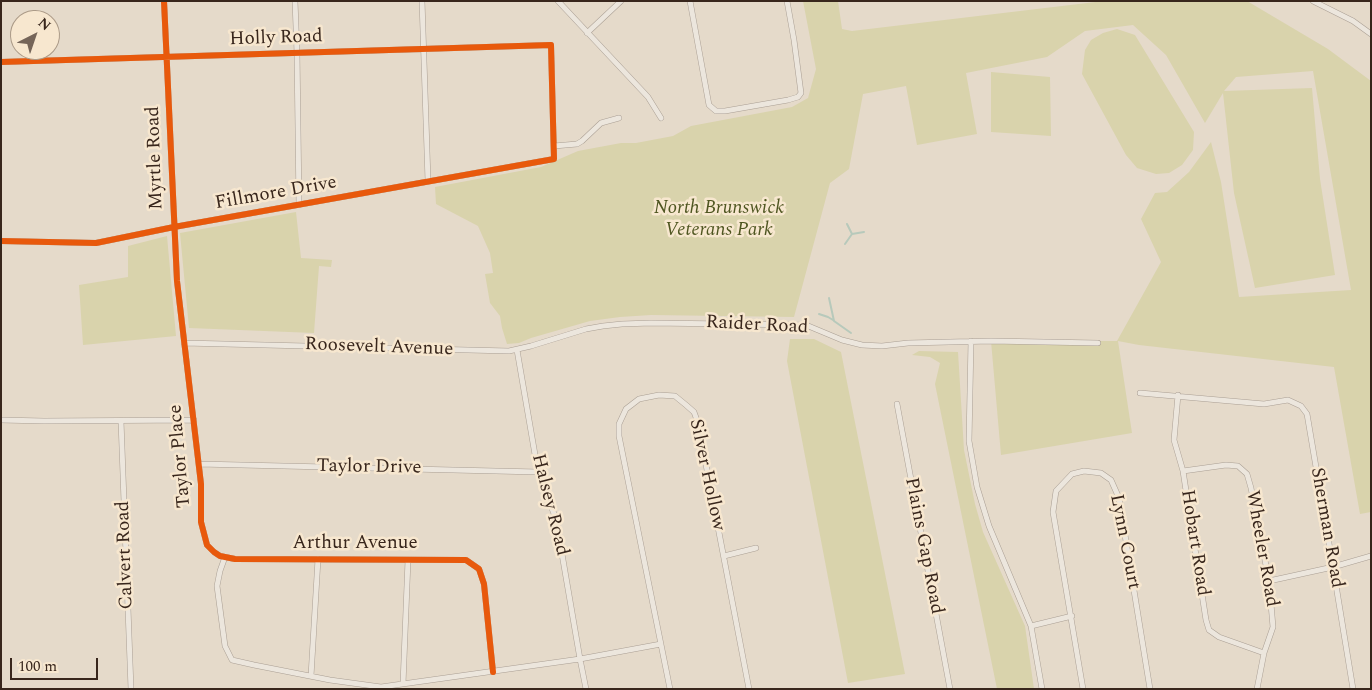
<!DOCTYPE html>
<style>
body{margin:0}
#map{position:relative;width:1372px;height:690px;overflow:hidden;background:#e5daca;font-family:Spectral,serif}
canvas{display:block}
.frame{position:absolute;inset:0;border:2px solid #38261c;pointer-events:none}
.north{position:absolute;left:10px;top:10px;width:50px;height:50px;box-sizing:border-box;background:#f7e7cf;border:1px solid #ab9a87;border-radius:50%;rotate:41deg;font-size:14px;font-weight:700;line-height:20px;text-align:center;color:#38261c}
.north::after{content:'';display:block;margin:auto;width:18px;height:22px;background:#756559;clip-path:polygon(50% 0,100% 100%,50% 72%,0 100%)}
.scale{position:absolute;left:10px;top:658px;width:88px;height:22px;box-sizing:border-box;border:2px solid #38261c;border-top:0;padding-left:6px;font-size:15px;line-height:18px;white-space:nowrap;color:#38261c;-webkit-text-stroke:4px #f7e7cf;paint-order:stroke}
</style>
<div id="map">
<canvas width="1372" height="690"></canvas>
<div class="frame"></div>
<div class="north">N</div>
<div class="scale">100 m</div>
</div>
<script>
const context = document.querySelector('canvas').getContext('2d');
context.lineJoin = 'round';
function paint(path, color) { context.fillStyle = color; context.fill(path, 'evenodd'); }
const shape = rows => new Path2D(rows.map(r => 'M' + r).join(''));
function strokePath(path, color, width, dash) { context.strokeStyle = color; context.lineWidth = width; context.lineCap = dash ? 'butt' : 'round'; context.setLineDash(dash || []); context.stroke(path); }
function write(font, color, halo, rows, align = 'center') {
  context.font = font + ' Spectral,serif'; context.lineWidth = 5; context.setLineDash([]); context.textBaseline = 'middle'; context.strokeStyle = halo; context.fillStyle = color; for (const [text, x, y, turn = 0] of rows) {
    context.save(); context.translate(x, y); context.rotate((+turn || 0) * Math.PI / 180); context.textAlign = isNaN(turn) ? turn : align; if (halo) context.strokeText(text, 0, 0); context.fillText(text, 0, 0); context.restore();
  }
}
const green = shape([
 [803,1,838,1,842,29,852,31,1104,1,1247,1,1328,49,1371,81,1371,512,1360,514,1334,367,1139,345,1118,341,1132,433,1001,455,991,341,1117,341,1161,262,1141,219,1155,193,1167,192,1189,172,1211,142,1221,182,1239,297,1351,290,1313,71,1236,77,1224,91,1312,88,1320,179,1335,275,1255,288,1234,193,1223,93,1205,123,1166,55,1133,25,1085,31,1047,57,966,73,977,134,917,145,906,86,863,94,849,169,830,183,794,317,651,315,620,317,590,321,531,338,519,343,507,344,502,328,500,316,490,303,485,274,493,273,490,253,478,226,436,204,435,187,541,167,578,151,621,143,636,143,673,136,691,126,792,107,808,98,816,69],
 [1117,29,1135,35,1194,132,1193,150,1182,165,1169,173,1156,174,1137,168,1126,155,1082,74,1085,50,1091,40,1103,33],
 [991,72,1050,77,1051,136,991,132],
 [296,212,301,258,332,260,331,267,319,266,314,333,189,328,180,233],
 [167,236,176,336,83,345,79,285,128,277,128,246],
 [790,339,814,339,841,352,905,674,848,683,787,361],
 [919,351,958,352,964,450,975,504,983,532,1025,626,1034,689,997,689,935,384,940,363,930,357,912,355]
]);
const stream = shape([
 [847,224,852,234],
 [845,244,852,234,864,232],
 [829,298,834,321,851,333],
 [819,314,828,317,833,320]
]);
const street = shape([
 [164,1,177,281,201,484,201,522,207,545,214,552,220,556,235,559,466,560,479,569,484,584,493,672],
 [295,1,297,53,299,205],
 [422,1,428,181],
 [558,1,648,97,661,118],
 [690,1,709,105,716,111,725,111,788,100,798,97,801,93,794,40,787,1],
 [1313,1,1353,21,1371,34],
 [587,33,621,1],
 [1,62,551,45,554,159,174,227,96,243,1,241],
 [554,146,577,144,582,141,601,123,619,118],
 [971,341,969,441,977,487,989,526,1031,626,1042,689],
 [184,343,509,351,531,346,586,329,603,326,622,324,651,323,806,325,842,340,862,345,882,346,908,343,991,341,1098,343],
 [517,350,538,472,556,519,580,659,586,689],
 [1140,393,1264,404,1288,400,1301,406,1307,414,1333,567,1353,689],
 [1178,395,1174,440,1183,471,1206,620,1209,630,1219,637,1264,653],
 [897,404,950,689],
 [1,420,44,421,194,420],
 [121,421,131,689],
 [199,464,538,472],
 [1183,471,1226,465,1238,466,1247,474,1251,488,1269,581,1273,627,1264,653,1257,689],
 [724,556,756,548],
 [225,557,220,571,217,586,225,646,232,660,254,665,330,680,381,687,580,659,661,644],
 [1269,581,1333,567,1371,556],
 [1031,626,1072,616],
 [311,676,318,559],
 [403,684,408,560],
 [670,689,619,436,619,424,626,409,639,399,659,395,675,396,686,405,694,412,698,423,749,689],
 [1083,689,1053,512,1056,491,1072,474,1084,471,1101,473,1111,480,1119,498,1150,689]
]);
const cycleway = shape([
 [164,1,177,281,201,484,201,522,207,545,214,552,220,556,235,559,466,560,479,569,484,584,493,672],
 [1,62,551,45,554,159,174,227,96,243,1,241]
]);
const streetNames = [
 ["Holly Road",276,39,-2],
 ["Myrtle Road",156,158,-92],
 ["Fillmore Drive",276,194,-10],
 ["Raider Road",757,326,3],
 ["Roosevelt Avenue",379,348,2],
 ["Taylor Place",181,456,-95],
 ["Taylor Drive",369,468,1],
 ["Silver Hollow",706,475,78],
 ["Halsey Road",549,505,76],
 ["Sherman Road",1326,528,80],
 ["Lynn Court",1124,542,79],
 ["Hobart Road",1194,543,81],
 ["Arthur Avenue",355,544],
 ["Plains Gap Road",923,546,79],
 ["Wheeler Road",1261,549,80],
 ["Calvert Road",126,555,-92]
];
const parkNames = [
 ["North Brunswick",719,209],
 ["Veterans Park",719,231]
];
paint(green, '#d9d3ac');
strokePath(stream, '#b7c9bb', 2);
strokePath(street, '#aa9f94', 6);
strokePath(street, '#ece6dd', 5);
strokePath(cycleway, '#e8590c', 6);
write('19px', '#38261c', '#f7e7cf', streetNames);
write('italic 19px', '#4f5621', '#f7e7cf', parkNames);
</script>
